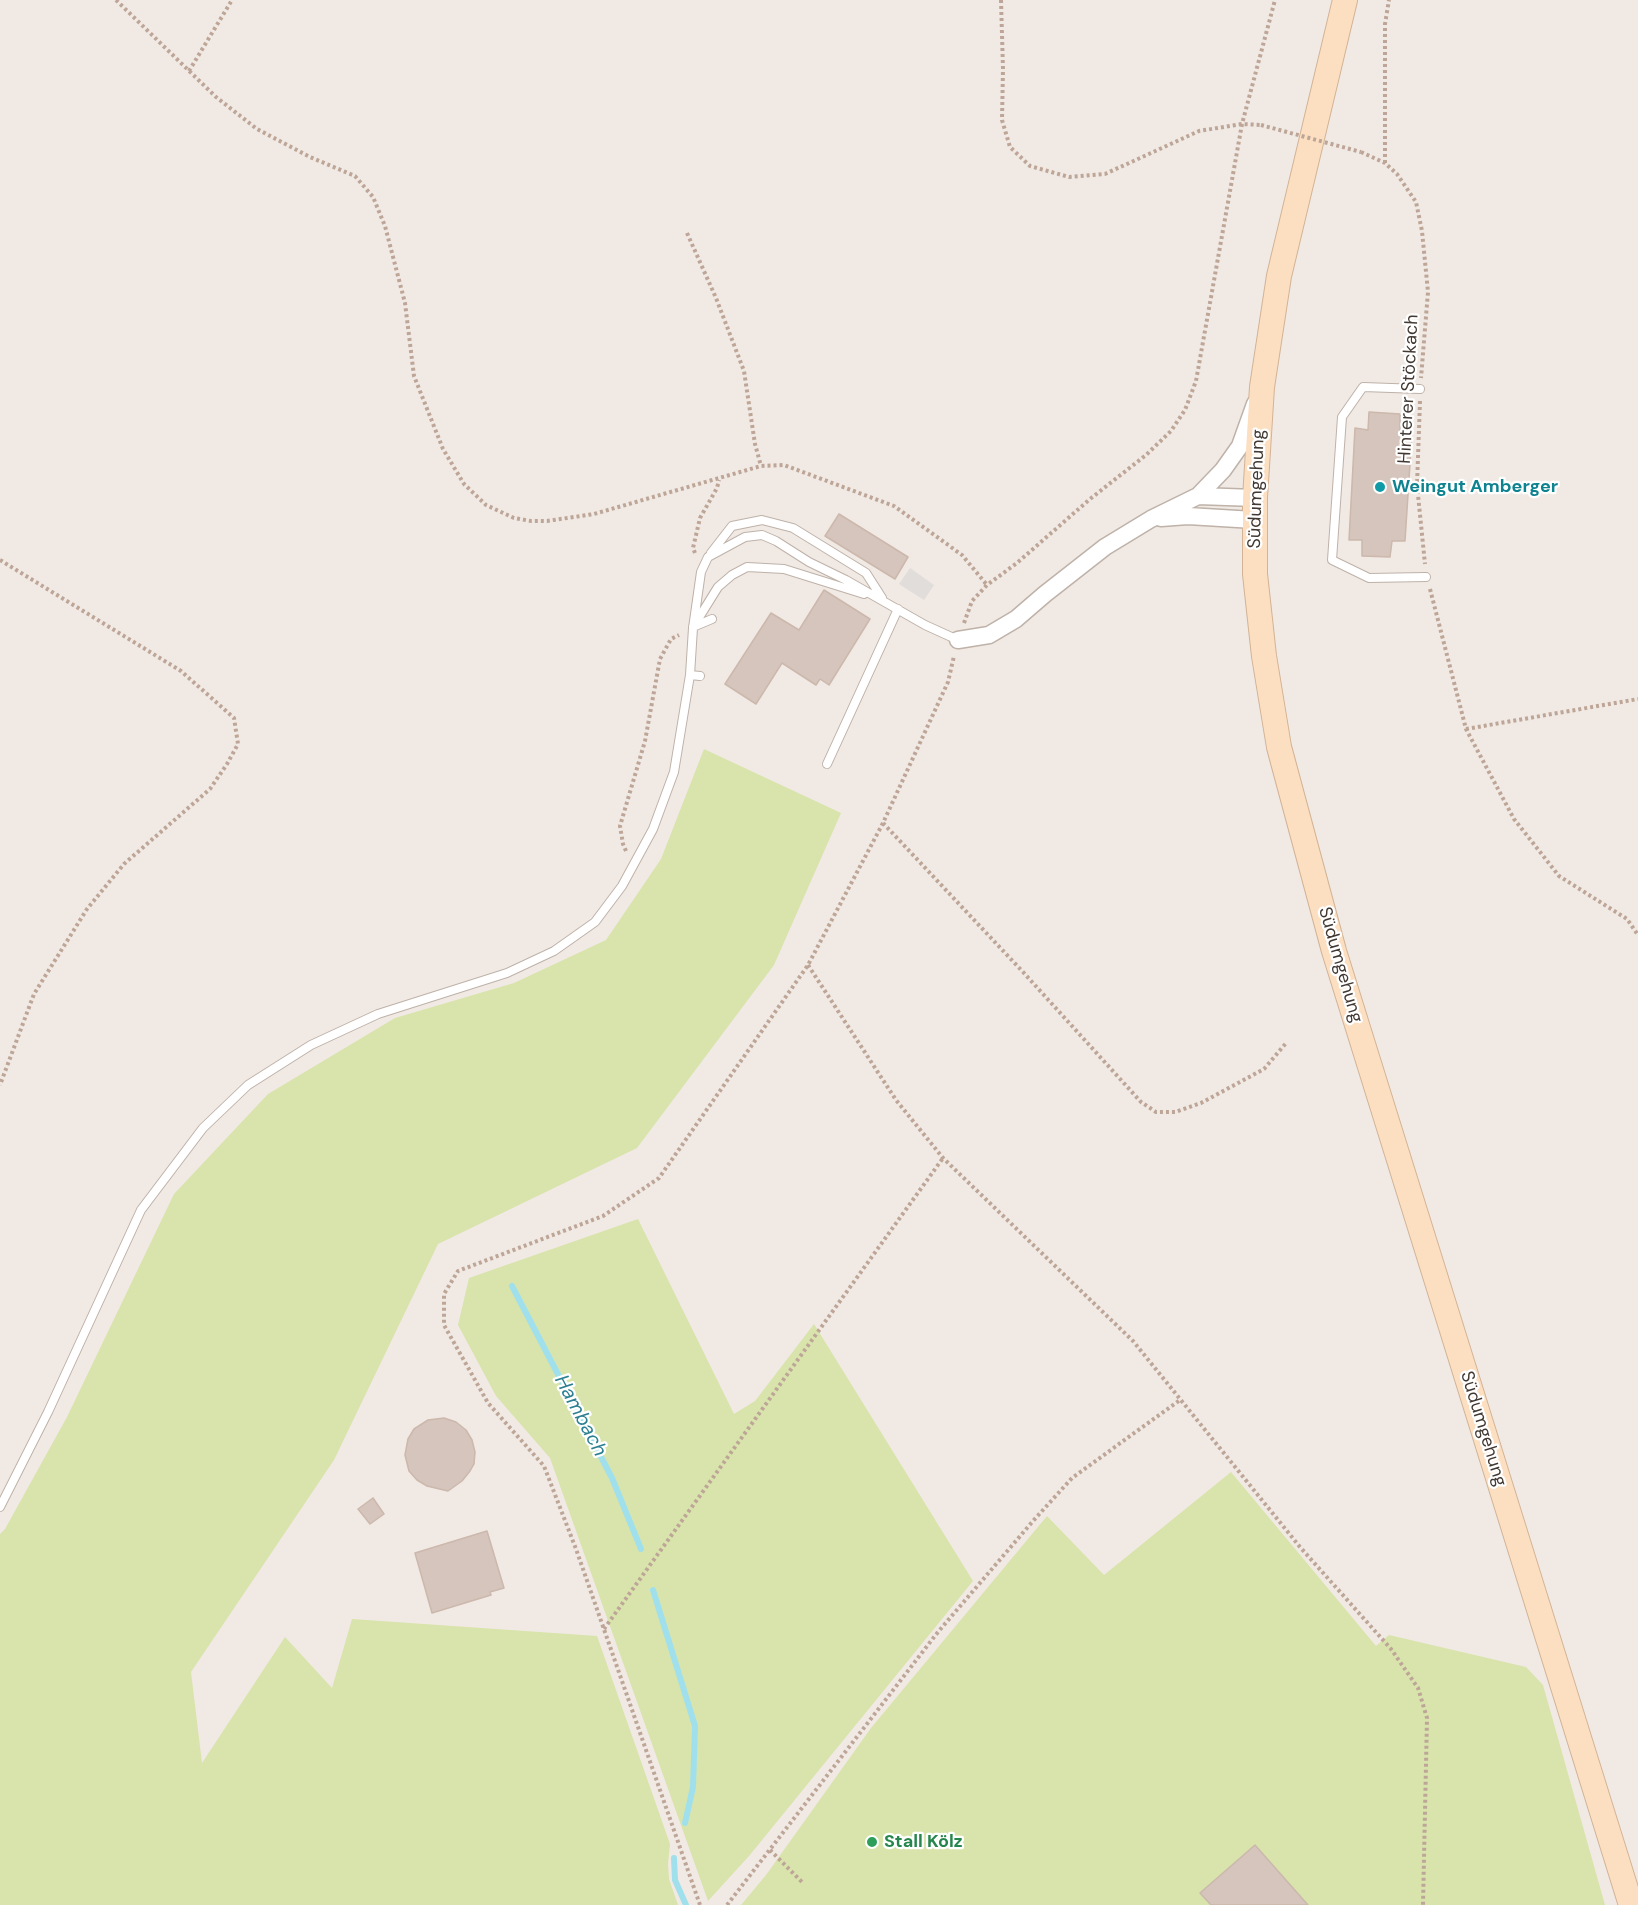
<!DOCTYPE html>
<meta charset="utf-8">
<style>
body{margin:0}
canvas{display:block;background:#f1e9e3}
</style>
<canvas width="1638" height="1905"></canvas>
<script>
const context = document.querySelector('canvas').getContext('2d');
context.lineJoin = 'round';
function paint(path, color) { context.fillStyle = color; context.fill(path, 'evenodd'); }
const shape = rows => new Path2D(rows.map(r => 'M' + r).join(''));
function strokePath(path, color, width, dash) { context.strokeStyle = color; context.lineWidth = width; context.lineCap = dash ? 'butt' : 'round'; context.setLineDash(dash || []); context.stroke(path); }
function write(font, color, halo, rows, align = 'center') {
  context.font = font + ' "DM Sans",sans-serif'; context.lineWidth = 4.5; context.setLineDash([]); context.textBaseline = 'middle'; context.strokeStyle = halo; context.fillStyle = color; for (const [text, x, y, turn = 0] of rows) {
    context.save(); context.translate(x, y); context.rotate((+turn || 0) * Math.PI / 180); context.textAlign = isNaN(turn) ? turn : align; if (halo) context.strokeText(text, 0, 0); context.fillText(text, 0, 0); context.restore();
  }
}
const green = shape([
 [704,749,841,813,774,965,637,1148,438,1244,334,1460,191,1672,202,1763,285,1637,332,1688,352,1619,597,1636,670,1844,668,1864,669,1879,678,1905,0,1905,0,1534,5,1529,67,1417,174,1194,268,1094,395,1018,514,983,606,940,661,859],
 [638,1219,734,1414,755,1401,814,1324,973,1581,749,1856,708,1901,550,1458,496,1396,458,1325,469,1278],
 [1231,1472,1376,1646,1389,1635,1526,1667,1543,1685,1605,1905,741,1905,766,1875,871,1728,1047,1516,1104,1575]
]);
const parking = shape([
 [910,568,934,585,924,600,899,584]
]);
const stream = shape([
 [512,1286,612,1478,641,1549],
 [653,1590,695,1726,693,1787,685,1823],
 [674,1858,675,1880,686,1905]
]);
const building = shape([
 [1369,412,1400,414,1400,433,1412,433,1405,541,1392,541,1390,557,1362,556,1362,540,1349,540,1355,428,1368,430,1369,412],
 [839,514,908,557,895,579,825,536,839,514],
 [824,590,870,619,829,685,820,679,816,685,782,663,756,704,725,684,771,613,799,630,824,590],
 [444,1418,456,1422,466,1430,472,1440,475,1452,474,1464,470,1471,462,1481,448,1491,427,1486,417,1480,409,1471,405,1455,408,1439,414,1429,428,1420,444,1418],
 [373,1498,384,1514,370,1524,358,1509,373,1498],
 [487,1531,504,1588,490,1592,491,1595,432,1613,415,1553,487,1531],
 [1255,1845,1308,1905,1211,1905,1200,1893,1255,1845]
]);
const path = shape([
 [116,0,216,97,257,129,310,157,355,176,373,197,385,226,405,303,414,376,443,449,464,484,486,505,514,518,531,521,547,521,594,514,761,466,784,465,894,506,962,555,987,585],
 [1001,0,1003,69,1002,120,1010,147,1030,166,1069,177,1105,174,1199,131,1242,124,1261,125],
 [189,71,232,0],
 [1361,152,1385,163,1397,174,1416,202,1422,231,1428,292,1421,378],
 [1385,163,1385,24,1389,0],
 [687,233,716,298,744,371,755,444,761,466],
 [1420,401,1417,485,1425,564],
 [695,553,693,548,700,518,717,488,719,480],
 [0,560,181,671,234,718,238,744,227,764,210,789,124,864,87,909,34,994,0,1085],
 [1430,589,1466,729,1514,819,1559,876,1627,919,1638,935],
 [964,623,972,601,987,585,1017,563,1090,499,1146,455,1171,431,1185,410,1196,381,1242,124,1275,0],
 [1466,729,1638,699],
 [883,823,1023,972,1141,1102,1156,1112,1175,1112,1201,1103,1264,1069,1287,1042],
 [626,851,623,844,620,826,645,741,660,659,671,639,679,635],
 [808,965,896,1100,943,1158,1133,1341,1300,1547,1391,1649,1418,1688,1427,1718,1423,1905],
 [604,1629,943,1158],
 [770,1850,803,1883],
 [700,1905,576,1549,544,1466,488,1403,444,1325,444,1294,458,1271,603,1216,659,1178,808,965,883,823,948,682,954,656],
 [727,1905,938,1632,1033,1521,1072,1478,1180,1400]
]);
const service = shape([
 [1420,389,1363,387,1342,417,1332,560,1369,578,1426,577],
 [711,553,732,526,762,520,793,528,866,573,882,598],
 [695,624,718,587,732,575,747,567,784,569,864,594],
 [693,627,712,619],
 [690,675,700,676],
 [827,764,898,609],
 [0,1507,48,1412,141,1210,203,1128,248,1085,311,1045,378,1014,507,973,554,951,595,922,622,886,653,829,674,772,690,675,693,628,701,572,708,557,745,537,762,535,776,541,809,562,846,580,925,625,958,640]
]);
const minor = shape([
 [1198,496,1223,470,1240,446,1255,404],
 [1161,518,1188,516,1254,520],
 [958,640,989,635,1016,619,1045,594,1105,547,1151,519,1198,496,1255,498]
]);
const secondary = shape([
 [1345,0,1279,276,1262,387,1255,498,1255,574,1264,656,1279,747,1334,951,1631,1905]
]);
const pathBridge = shape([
 [1261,125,1361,152]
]);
const markers = [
 [1380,487,6,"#0f9aa8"],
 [872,1842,6,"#2e9e5b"]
];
const streetNames = [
 ["Hinterer Stöckach",1409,389,-87],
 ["Südumgehung",1257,489,-88],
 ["Südumgehung",1340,965,74],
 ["Südumgehung",1483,1429,73]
];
const cultureNames = [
 ["Weingut Amberger",1392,487]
];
const leisureNames = [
 ["Stall Kölz",884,1842]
];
const waterNames = [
 ["Hambach",580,1416,62]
];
paint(green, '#d9e4ac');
paint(parking, '#e1dddb');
strokePath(stream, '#a0e0ec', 6);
paint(building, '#d5c5bc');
strokePath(building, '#ccb8ac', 1.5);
strokePath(service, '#beb2a9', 10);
strokePath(minor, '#beb2a9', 19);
strokePath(secondary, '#d2b396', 26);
strokePath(path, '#bda698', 4, [3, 3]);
strokePath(service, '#fff', 8);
strokePath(minor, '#fff', 16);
strokePath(secondary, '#fcdfc1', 24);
strokePath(pathBridge, '#bda698', 4, [3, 3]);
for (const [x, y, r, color] of markers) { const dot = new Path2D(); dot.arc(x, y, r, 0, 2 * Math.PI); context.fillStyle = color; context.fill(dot); strokePath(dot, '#fff', 2); }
write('18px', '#423933', '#fff', streetNames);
write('bold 18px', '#0d838f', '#fff', cultureNames, 'left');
write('bold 18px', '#27864d', '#fff', leisureNames, 'left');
write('italic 20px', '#2d8091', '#fff', waterNames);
</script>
